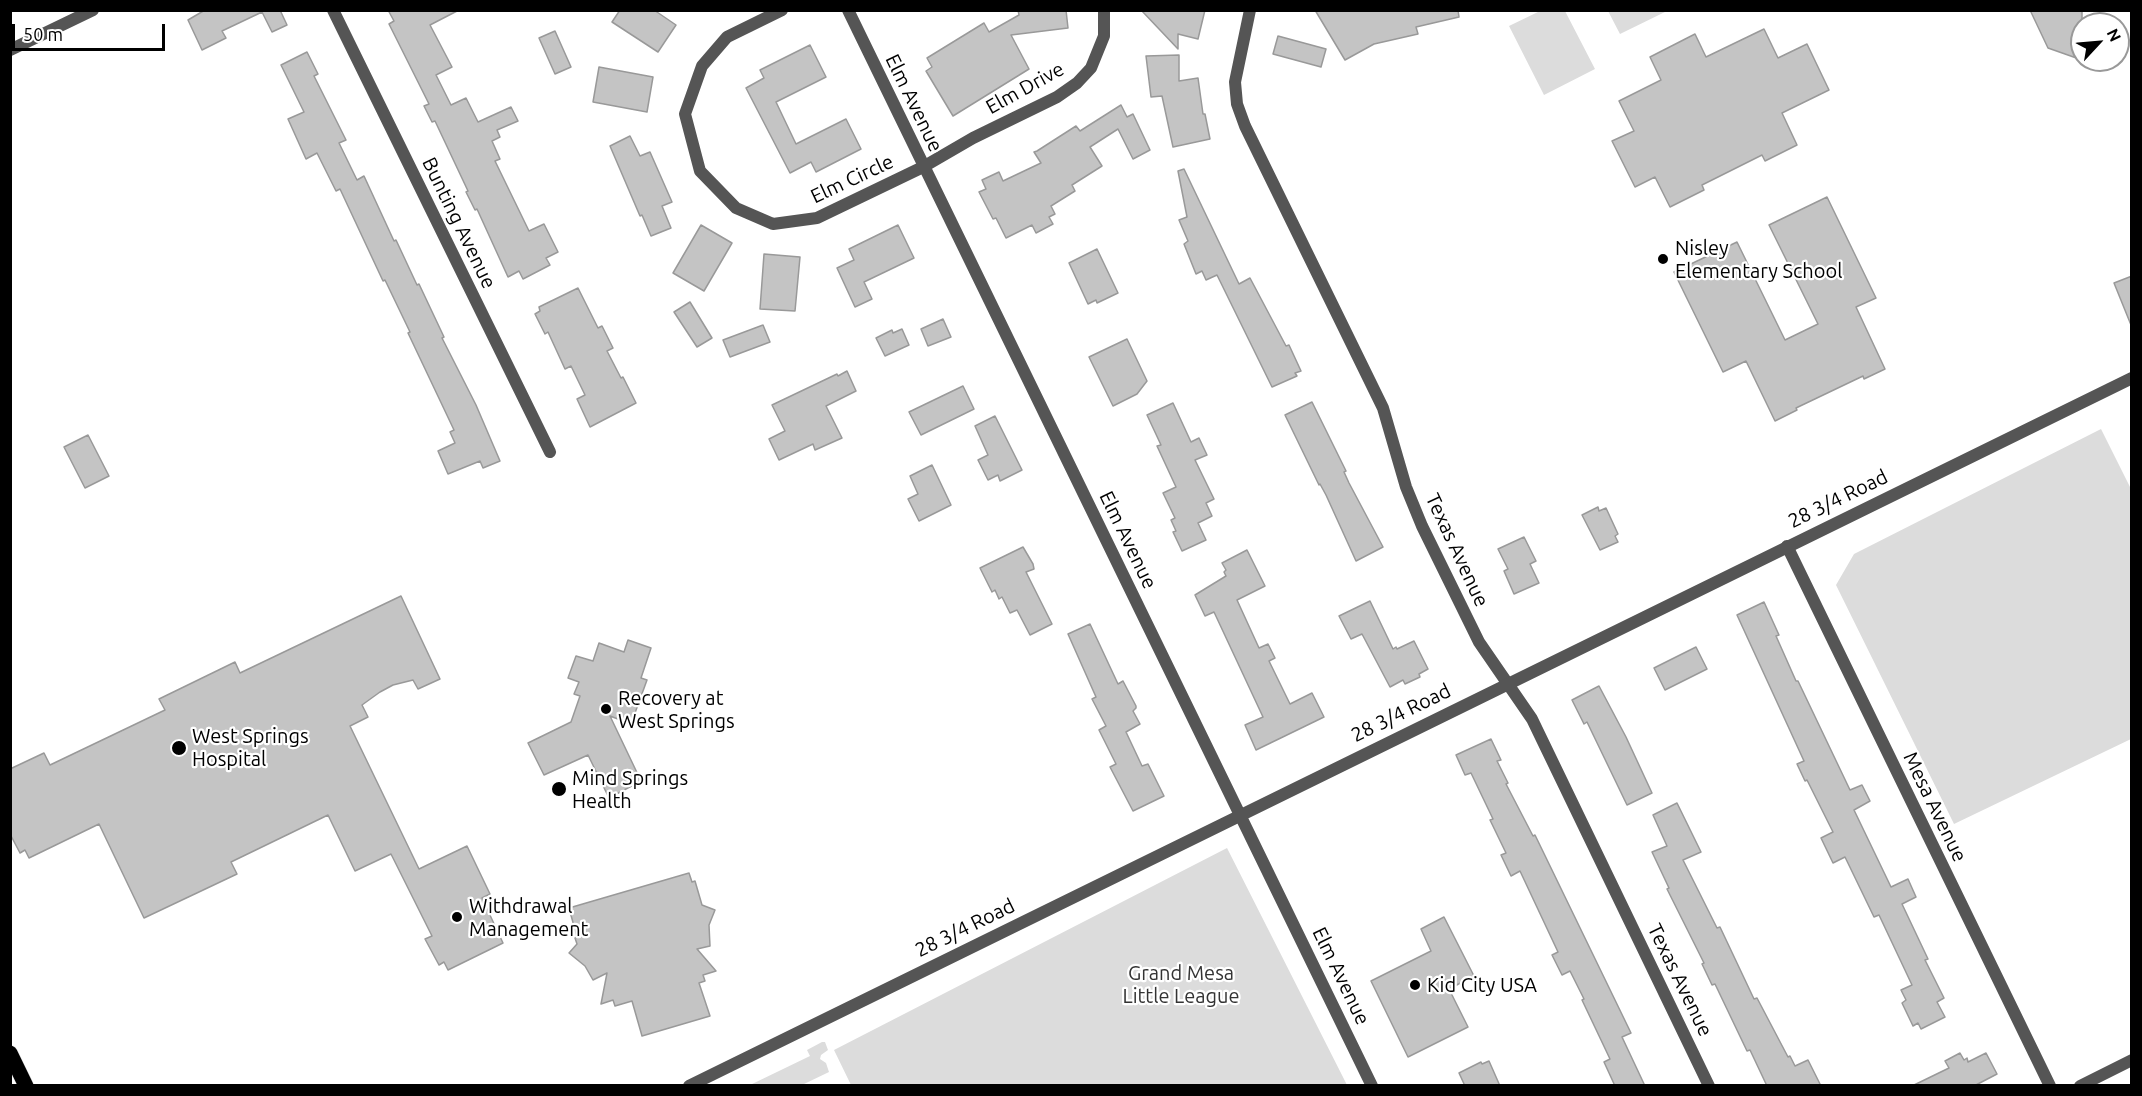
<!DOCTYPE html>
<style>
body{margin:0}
#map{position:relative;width:2142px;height:1096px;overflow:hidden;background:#fff;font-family:Ubuntu,sans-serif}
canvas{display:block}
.frame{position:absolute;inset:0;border:12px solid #000;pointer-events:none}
.north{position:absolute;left:2070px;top:12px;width:60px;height:60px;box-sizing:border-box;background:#fff;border:2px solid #999;border-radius:50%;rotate:64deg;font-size:16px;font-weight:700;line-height:24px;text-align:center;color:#000}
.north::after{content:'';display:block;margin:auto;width:21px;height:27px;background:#000;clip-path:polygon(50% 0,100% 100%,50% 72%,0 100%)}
.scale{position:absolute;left:12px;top:24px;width:153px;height:27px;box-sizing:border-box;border:3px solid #000;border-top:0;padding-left:8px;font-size:18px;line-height:21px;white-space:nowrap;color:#000;-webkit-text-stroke:4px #fff;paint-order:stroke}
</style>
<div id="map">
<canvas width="2142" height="1096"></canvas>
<div class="frame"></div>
<div class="north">N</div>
<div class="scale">50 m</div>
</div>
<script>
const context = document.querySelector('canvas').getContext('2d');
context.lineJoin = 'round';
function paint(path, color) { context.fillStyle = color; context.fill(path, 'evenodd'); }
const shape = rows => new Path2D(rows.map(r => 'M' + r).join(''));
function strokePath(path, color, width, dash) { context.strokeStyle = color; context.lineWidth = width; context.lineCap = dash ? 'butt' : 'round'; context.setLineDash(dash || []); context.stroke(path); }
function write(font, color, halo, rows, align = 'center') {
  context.font = font + ' Ubuntu,sans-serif'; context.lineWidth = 4.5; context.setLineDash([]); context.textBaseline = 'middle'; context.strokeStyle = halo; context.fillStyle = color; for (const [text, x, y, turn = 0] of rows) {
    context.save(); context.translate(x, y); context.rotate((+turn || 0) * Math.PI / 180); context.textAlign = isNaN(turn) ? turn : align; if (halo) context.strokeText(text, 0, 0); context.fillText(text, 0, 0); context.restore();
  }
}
const green = shape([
 [1540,11,1565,11,1595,69,1544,95,1509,26],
 [1608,11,1667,11,1620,34],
 [2101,429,2131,489,2131,739,1954,824,1836,585,1854,554],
 [1227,848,1347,1085,851,1085,834,1050],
 [822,1042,825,1042,828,1050,821,1055,820,1059,826,1063,829,1072,802,1085,750,1085,810,1056,807,1050]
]);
const building = shape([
 [205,10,280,10,287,25,272,32,262,12,222,31,226,38,202,50,188,20,205,10],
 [388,10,459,10,430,25,452,67,436,75,451,105,466,98,478,122,511,107,518,121,497,130,500,137,492,141,500,159,495,161,529,231,544,224,558,252,546,258,550,265,523,279,519,271,508,277,477,209,475,210,466,192,468,191,435,121,432,122,424,106,429,104,389,24,394,21,388,10],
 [620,10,654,10,676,25,658,52,612,22,620,10],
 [1018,10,1066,10,1068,28,1011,35,1029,69,953,116,926,71,932,67,927,58,984,23,989,32,1019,15,1018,10],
 [1141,10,1205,10,1198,39,1178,34,1178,49,1141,10],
 [1315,10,1458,10,1459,17,1416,27,1418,34,1374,44,1345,60,1315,10],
 [2030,10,2082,10,2082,60,2048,48,2030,10],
 [1764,29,1778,58,1807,44,1829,90,1782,113,1797,145,1765,161,1762,155,1702,185,1704,190,1670,207,1655,177,1635,187,1612,141,1634,131,1619,101,1661,80,1650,57,1695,34,1706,57,1764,29],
 [555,31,571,67,555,74,539,38,555,31],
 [1278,36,1326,49,1321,67,1273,54,1278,36],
 [810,45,826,77,776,102,796,144,846,119,861,149,816,172,811,162,790,173,746,88,764,78,760,70,810,45],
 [307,52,318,74,314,76,346,140,339,143,357,180,364,176,394,241,396,240,417,285,419,284,444,337,442,338,476,405,500,461,483,468,480,461,448,474,438,451,455,443,450,432,454,430,408,333,410,332,385,280,383,281,340,189,336,191,317,153,306,159,288,119,304,112,281,65,307,52],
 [1179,55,1179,81,1198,78,1203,114,1205,114,1210,139,1173,147,1162,96,1151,97,1146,56,1179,55],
 [599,67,653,77,647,112,593,102,599,67],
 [1121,105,1127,117,1133,114,1150,150,1133,159,1118,129,1090,147,1102,166,1072,185,1075,191,1051,206,1055,214,1049,217,1053,224,1036,233,1032,225,1006,238,996,218,993,219,979,192,986,189,982,180,999,172,1003,181,1041,163,1034,152,1037,151,1076,126,1080,131,1121,105],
 [630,136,640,156,650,152,672,202,662,206,671,228,651,236,642,215,640,216,610,146,630,136],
 [1184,169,1239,284,1250,278,1286,346,1289,345,1301,371,1295,373,1297,376,1272,387,1217,275,1206,280,1202,271,1196,274,1184,244,1188,241,1179,220,1187,217,1178,171,1184,169],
 [1827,197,1876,298,1856,307,1885,369,1864,379,1863,376,1796,408,1797,410,1775,421,1746,361,1723,372,1674,272,1737,242,1785,340,1818,324,1769,225,1827,197],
 [701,225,732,243,704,291,673,273,701,225],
 [898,225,914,258,864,282,872,299,855,307,837,268,854,260,849,249,898,225],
 [1097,249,1118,293,1097,303,1096,300,1088,304,1069,263,1097,249],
 [764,254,800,257,795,311,760,309,764,254],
 [2132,276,2132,325,2131,325,2114,283,2132,276],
 [578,288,598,328,602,326,613,348,607,351,621,378,623,377,636,403,590,427,577,399,585,395,571,366,565,369,548,332,545,334,535,314,540,311,539,307,578,288],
 [690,302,712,338,697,347,674,312,690,302],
 [943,319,951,337,928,346,921,329,943,319],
 [763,325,770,342,730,357,723,340,763,325],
 [902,329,909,345,885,356,876,338,892,330,893,333,902,329],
 [1127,339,1147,381,1137,394,1113,406,1089,357,1127,339],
 [847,371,856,391,826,406,842,438,815,450,813,444,779,460,769,439,785,431,772,405,837,374,838,376,847,371],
 [963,386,974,409,921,435,909,412,963,386],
 [1312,402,1346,471,1344,472,1349,483,1383,547,1356,561,1326,495,1320,484,1319,485,1285,415,1312,402],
 [1173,403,1191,442,1199,438,1207,455,1195,460,1214,499,1206,503,1212,516,1198,523,1206,540,1182,551,1173,532,1176,531,1171,520,1175,518,1163,493,1176,487,1157,446,1161,445,1147,415,1173,403],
 [995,416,1022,470,1000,481,998,475,988,480,978,460,988,455,975,426,995,416],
 [88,435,109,476,85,488,64,447,88,435],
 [932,465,951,505,919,521,908,499,918,494,910,476,932,465],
 [1598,507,1599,511,1606,508,1618,534,1615,536,1618,542,1600,550,1582,515,1598,507],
 [1524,537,1536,561,1530,564,1539,583,1514,594,1504,571,1508,569,1498,549,1524,537],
 [1023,547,1033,564,1034,569,1026,572,1052,624,1030,635,1017,610,1010,613,1002,597,999,599,995,590,992,592,980,568,1023,547],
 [1247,550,1265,586,1237,600,1259,648,1268,644,1275,658,1269,661,1290,704,1312,693,1324,717,1256,750,1245,725,1263,717,1214,612,1205,616,1195,595,1226,576,1224,572,1226,570,1222,563,1247,550],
 [401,596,440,679,418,689,413,680,393,685,380,692,362,705,368,717,350,726,419,869,467,846,490,894,482,898,503,943,448,970,444,962,439,965,425,939,432,936,391,854,355,871,328,815,231,862,237,874,144,918,99,824,29,858,25,850,20,853,10,834,10,769,44,753,50,765,165,710,159,699,235,662,240,673,401,596],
 [1370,601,1393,649,1396,647,1397,649,1414,641,1428,669,1419,674,1420,677,1405,684,1403,680,1390,687,1362,634,1351,639,1339,616,1370,601],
 [1764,602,1779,635,1776,636,1796,681,1798,681,1850,790,1862,785,1870,801,1854,810,1891,887,1908,879,1916,897,1902,904,1928,959,1925,960,1944,998,1937,1002,1945,1017,1921,1029,1918,1023,1913,1026,1902,1003,1906,1000,1901,990,1912,985,1879,915,1874,917,1845,857,1833,863,1821,838,1833,832,1807,780,1805,781,1797,764,1804,761,1737,615,1764,602],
 [1090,624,1118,684,1123,681,1136,706,1136,708,1133,711,1140,724,1126,732,1142,766,1148,764,1164,796,1133,811,1110,767,1116,764,1099,730,1106,726,1092,699,1096,697,1068,634,1090,624],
 [628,640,651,648,641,678,647,680,631,724,610,716,641,781,609,798,588,755,544,775,528,743,571,722,580,696,574,694,579,682,568,678,576,656,593,661,599,643,624,652,628,640],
 [1696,647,1707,669,1665,690,1654,668,1696,647],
 [1599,686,1626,737,1652,793,1627,805,1587,722,1584,724,1572,700,1599,686],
 [1491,739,1501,760,1497,761,1508,783,1506,784,1533,836,1535,835,1631,1033,1622,1037,1645,1086,1615,1086,1604,1062,1610,1059,1582,1000,1584,999,1570,971,1562,975,1552,955,1558,952,1520,871,1511,876,1501,855,1506,853,1490,820,1493,819,1471,773,1465,775,1456,755,1491,739],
 [1677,803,1701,852,1683,860,1717,928,1720,927,1754,999,1757,998,1788,1057,1790,1056,1795,1066,1808,1060,1821,1086,1767,1086,1750,1050,1747,1051,1715,984,1712,985,1702,964,1704,963,1667,889,1669,888,1652,852,1667,846,1653,815,1677,803],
 [689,873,692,882,695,881,702,905,715,910,709,925,710,946,697,949,716,971,703,975,705,981,699,983,710,1016,642,1036,632,1001,615,1006,613,1000,601,1004,607,973,593,980,585,966,569,953,577,944,575,938,577,937,569,908,689,873],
 [1444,917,1474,976,1449,989,1468,1027,1408,1057,1371,981,1431,951,1421,929,1444,917],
 [1960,1053,1964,1060,1967,1058,1968,1062,1986,1053,1997,1074,1974,1086,1912,1086,1949,1068,1945,1061,1960,1053],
 [1489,1061,1500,1086,1465,1086,1459,1073,1481,1062,1482,1064,1489,1061]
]);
const minor = shape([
 [333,10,550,452],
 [782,10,727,37,702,66,685,114,700,171,736,208,773,224,817,218,923,167,973,138,1057,97,1077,83,1091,68,1104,36,1104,10],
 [1250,10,1235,82,1237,104,1245,126,1383,408,1406,487,1422,526,1479,642,1532,719,1709,1086],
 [1787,546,2050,1086],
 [2080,1086,2132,1060]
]);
const tertiary = shape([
 [848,10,1372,1086],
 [10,50,93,10],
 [689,1086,2132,378]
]);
const primary = shape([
 [10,1053,26,1086]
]);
const markers = [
 [1663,259,6,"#000"],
 [606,709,6,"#000"],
 [179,748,8,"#000"],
 [559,789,8,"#000"],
 [457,917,6,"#000"],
 [1415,985,6,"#000"]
];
const streetNames = [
 ["Elm Drive",1025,88,-29],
 ["Elm Avenue",914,103,64],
 ["Elm Circle",852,179,-25],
 ["Bunting Avenue",459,223,64],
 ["28 3/4 Road",1838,499,-26],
 ["Elm Avenue",1128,540,64],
 ["Texas Avenue",1457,550,65],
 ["28 3/4 Road",1401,713,-26],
 ["Mesa Avenue",1935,807,64],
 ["28 3/4 Road",965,928,-26],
 ["Elm Avenue",1341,976,64],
 ["Texas Avenue",1680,980,64]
];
const poiNames = [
 ["Nisley",1675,248],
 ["Elementary School",1675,271],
 ["Recovery at",618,698],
 ["West Springs",618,721],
 ["West Springs",192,736],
 ["Hospital",192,759],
 ["Mind Springs",572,778],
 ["Health",572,801],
 ["Withdrawal",469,906],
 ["Management",469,929],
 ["Kid City USA",1427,985]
];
const parkNames = [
 ["Grand Mesa",1181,973],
 ["Little League",1181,996]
];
paint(green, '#dcdcdc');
paint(building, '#c4c4c4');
strokePath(building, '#999', 1.5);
strokePath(primary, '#dbdbdb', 16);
strokePath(minor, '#555', 12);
strokePath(tertiary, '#555', 12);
strokePath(primary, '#000', 15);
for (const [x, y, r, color] of markers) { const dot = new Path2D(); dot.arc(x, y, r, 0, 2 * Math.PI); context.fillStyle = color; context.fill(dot); strokePath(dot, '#fff', 2); }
write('20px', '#000', '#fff', streetNames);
write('20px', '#000', '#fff', poiNames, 'left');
write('20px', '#333', '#fff', parkNames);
</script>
